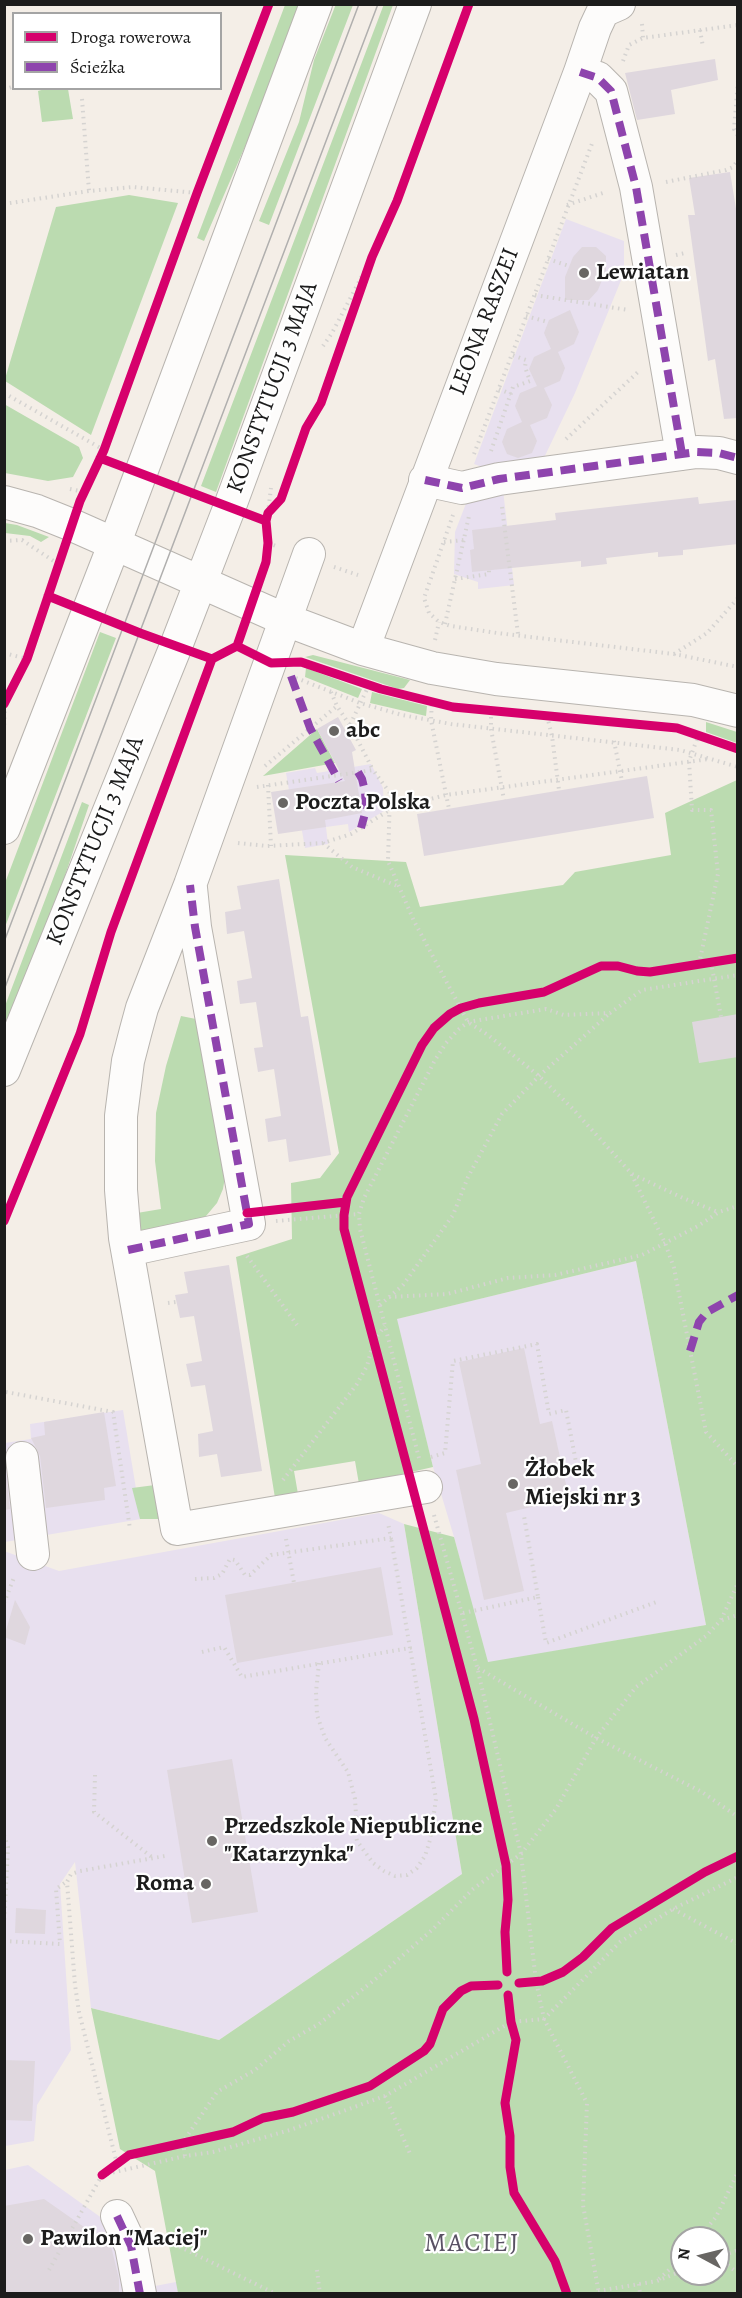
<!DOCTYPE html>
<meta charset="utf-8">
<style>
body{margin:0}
#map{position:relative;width:742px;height:2298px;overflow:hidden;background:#f4eee7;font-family:Alegreya,serif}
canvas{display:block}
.frame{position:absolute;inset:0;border:6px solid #1c1c1c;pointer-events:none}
.legend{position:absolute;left:12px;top:12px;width:210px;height:78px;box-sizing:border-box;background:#fff;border:2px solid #a4a4a4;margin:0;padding:8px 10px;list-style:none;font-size:18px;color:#1c1c1c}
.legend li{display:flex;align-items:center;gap:12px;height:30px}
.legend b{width:30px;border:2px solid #a4a4a4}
.north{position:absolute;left:670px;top:2226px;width:60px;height:60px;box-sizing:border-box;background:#fff;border:2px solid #a4a4a4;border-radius:50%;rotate:277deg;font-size:16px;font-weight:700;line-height:24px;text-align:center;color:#1c1c1c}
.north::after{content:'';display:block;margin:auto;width:21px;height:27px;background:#686663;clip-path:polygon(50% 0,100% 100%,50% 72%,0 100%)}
</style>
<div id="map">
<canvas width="742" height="2298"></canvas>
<div class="frame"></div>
<ul class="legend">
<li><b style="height:8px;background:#d6006c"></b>Droga rowerowa</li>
<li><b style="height:8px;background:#8e44ad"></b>Ścieżka</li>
</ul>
<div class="north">N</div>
</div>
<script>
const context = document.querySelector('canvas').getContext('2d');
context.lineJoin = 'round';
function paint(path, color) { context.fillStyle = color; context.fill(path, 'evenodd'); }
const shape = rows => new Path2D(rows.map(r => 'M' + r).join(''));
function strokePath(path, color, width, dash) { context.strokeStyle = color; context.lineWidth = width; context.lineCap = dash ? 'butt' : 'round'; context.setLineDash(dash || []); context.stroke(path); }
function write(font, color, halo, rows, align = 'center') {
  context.font = font + ' Alegreya,serif'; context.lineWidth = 4.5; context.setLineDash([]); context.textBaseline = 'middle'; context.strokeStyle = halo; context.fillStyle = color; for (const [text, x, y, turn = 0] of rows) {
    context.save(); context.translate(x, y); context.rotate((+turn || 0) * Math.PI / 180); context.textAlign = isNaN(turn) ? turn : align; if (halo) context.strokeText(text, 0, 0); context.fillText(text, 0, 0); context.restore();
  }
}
const built = shape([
 [566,219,624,241,624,273,575,393,542,462,485,468,474,464],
 [503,490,514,585,478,589,478,582,454,574,455,532,470,493],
 [371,764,383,788,384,811,349,832,348,824,326,827,328,844,305,848,298,808,292,808,286,773,315,768,317,773],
 [636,1261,706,1625,487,1663,454,1537,433,1467,396,1319],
 [123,1410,141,1519,5,1542,5,1443,31,1439,30,1424],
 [379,1513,404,1524,462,1874,219,2040,91,2008,75,1862,60,1884,71,2050,37,2105,34,2141,5,2146,4,1551,59,1571],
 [28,2165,149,2252,155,2286,181,2281,183,2294,5,2294,5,2170]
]);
const green = shape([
 [336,4,353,5,269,225,259,221,299,122,314,60],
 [384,4,393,5,216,492,201,486],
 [285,5,299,5,253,128,204,241,197,238],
 [45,89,68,89,73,119,42,122,38,91],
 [129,195,178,203,91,435,5,381,5,379,56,207],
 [4,404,79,447,83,458,73,477,48,481,5,473],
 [5,523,17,525,49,537,41,542,30,536,5,533],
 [100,632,116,638,5,927,5,883],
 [313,655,410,680,404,688,398,689,305,657],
 [306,668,362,689,358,698,305,677],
 [372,692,427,706,426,716,370,703],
 [706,722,737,732,737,743,706,732],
 [317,729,335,763,263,776],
 [737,780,737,2293,178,2293,155,2171,120,2149,91,2008,219,2040,462,1874,404,1524,454,1537,488,1662,706,1625,636,1261,397,1319,433,1467,359,1484,355,1461,294,1471,298,1494,275,1498,236,1257,292,1239,291,1183,320,1178,339,1153,285,855,406,862,420,907,563,885,575,872,671,855,665,813],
 [682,2238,718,2238,718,2274,682,2274],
 [82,802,89,805,42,943,5,1036,5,1006],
 [181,1016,201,1020,226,1171,223,1189,217,1203,206,1216,192,1223,140,1232,137,1213,161,1209,155,1161,156,1113,166,1066],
 [155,1485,160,1519,140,1519,132,1488]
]);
const building = shape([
 [715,59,718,80,671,90,675,114,637,120,625,73],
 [730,172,738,221,738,418,724,419,715,359,708,361,688,215,695,215,689,178],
 [582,247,596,247,606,256,606,270,598,290,589,300,565,300,565,277,573,257],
 [570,310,579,332,574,344,558,352,565,368,560,381,544,388,552,405,547,418,530,425,537,441,532,453,518,458,507,454,502,442,507,429,522,422,515,406,520,393,537,386,529,369,534,357,551,349,544,333,549,320],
 [698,497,699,504,736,500,738,544,683,550,683,555,658,557,658,552,606,558,607,564,581,567,581,561,472,572,470,550,474,549,472,530,556,520,555,513],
 [338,717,356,750,352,752,362,813,325,820,326,827,278,834,271,792,345,781,317,729],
 [647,776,654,818,424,856,417,814],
 [279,879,301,1017,308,1016,331,1155,289,1162,286,1139,268,1142,265,1119,281,1116,274,1069,258,1072,254,1048,263,1047,256,1002,240,1004,237,981,252,978,244,931,227,934,225,912,241,909,237,886],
 [738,1014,738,1057,699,1063,692,1022],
 [229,1265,262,1471,221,1477,217,1454,199,1457,198,1434,213,1431,205,1385,191,1387,186,1364,202,1361,194,1316,180,1318,175,1295,188,1293,184,1272],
 [524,1348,540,1424,552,1421,569,1498,506,1513,524,1591,484,1600,456,1470,481,1464,459,1362],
 [104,1412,116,1486,104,1488,105,1500,46,1508,40,1456,31,1438,45,1435,44,1422],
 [5,1465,10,1509,5,1510],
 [381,1567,393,1635,237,1663,225,1595],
 [15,1600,30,1627,25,1645,4,1637],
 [232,1759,258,1912,192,1923,167,1770],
 [16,1908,46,1910,45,1934,15,1933],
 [4,2060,35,2061,32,2121,4,2120],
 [44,2199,111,2246,119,2279,119,2294,4,2294,4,2206]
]);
const path = shape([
 [642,24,643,38],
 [700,30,703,47],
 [623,61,629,45,643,38,738,25],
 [738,81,734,129,738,136],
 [4,90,14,86],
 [82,99,89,191],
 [666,182,726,170,733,167,738,160],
 [4,204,89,191,133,187,197,193],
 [567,205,606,192],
 [676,255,685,253],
 [548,259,569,266],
 [535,295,628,310],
 [526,316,548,322],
 [323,346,332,333,372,257],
 [499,389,511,394],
 [4,393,104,450],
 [566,439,638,372],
 [491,451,513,387,530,381,525,367,526,360,512,355],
 [474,454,593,141],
 [70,489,84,492],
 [502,507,518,634],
 [268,513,271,488],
 [453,515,424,598,429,613,439,622,451,626,497,633,674,654,738,667],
 [4,541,22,540,58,564],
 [444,542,464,540],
 [268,543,279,547],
 [334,567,358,575],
 [455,579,489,574,489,570],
 [445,624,469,516],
 [435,640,439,622],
 [4,653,27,659],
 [674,654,707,633,738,598],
 [296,678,360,703,402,715,451,724,680,750,738,767],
 [369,685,350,725,373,770],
 [331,692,337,706,349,724],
 [432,699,431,720,449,809],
 [491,711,491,729,504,800],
 [547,716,552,736,559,790],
 [4,731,5,703],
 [614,741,622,781],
 [265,766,337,706],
 [268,785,271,846],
 [257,787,373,770,390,793,388,861,414,921,468,1022,488,1035,539,1076,572,1108,631,1173,665,1243,674,1268,706,1432,738,1467],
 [238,843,267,846,323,843,351,834,391,809,446,795,709,759],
 [323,843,352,867,397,886],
 [711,962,721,1017],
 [699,964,718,874,711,810,692,810,689,761,700,731],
 [632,1174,683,1198,718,1212],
 [276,1221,359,1214],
 [247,1256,297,1325],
 [389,1297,447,1294,508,1278,555,1275,642,1255,698,1226,719,1212,738,1206],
 [168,1303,176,1302],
 [380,1305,403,1285,453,1215,468,1177,502,1114,539,1076,609,1014],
 [6,1392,113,1412,130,1529],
 [431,1457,445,1453,453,1361,537,1344,549,1414,566,1410,579,1478],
 [419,1458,360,1229,359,1214,364,1198,435,1060,446,1043,459,1029,468,1022,546,1009,564,1015,610,1013,642,990,738,975],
 [283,1480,357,1384,367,1366,374,1340,385,1326],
 [434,1515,477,1667,521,1854,536,1981,544,2019,587,2103,583,2205,599,2294],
 [286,1539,294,1583],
 [195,1579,214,1578,222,1574,230,1559,235,1560,245,1575,250,1575,271,1555,391,1538,388,1523],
 [538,1597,546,1643,659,1601],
 [4,1603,15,1575],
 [463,1613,538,1597,524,1516],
 [722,1620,738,1615],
 [202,1652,224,1647,242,1677,410,1648,391,1538],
 [319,1663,316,1692,317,1715,325,1738,348,1772,355,1799,356,1815,354,1829,357,1841,373,1863,384,1871,395,1876,407,1875,417,1868,425,1856,430,1840,436,1799,410,1648],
 [478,1668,596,1738,702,1792,738,1817],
 [95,1775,94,1812,153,1858],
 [4,1835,8,1847,4,1925],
 [673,1909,738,1944],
 [4,1941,60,1944,56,1889,66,1882],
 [385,2096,411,2156],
 [185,2156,183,2142,217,2092,255,2070,289,2041,319,2024,378,1977,433,1929,473,1889,521,1854,556,1809,596,1738,636,1687,706,1636,721,1620,738,1583],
 [117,2164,79,2012,75,1985,67,1882,71,1874,80,1871,165,1856],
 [158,2236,276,2294],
 [699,2238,716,2217,738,2172],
 [718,2257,738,2250],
 [718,2258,738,2273],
 [49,2270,102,2175,185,2156,213,2152,290,2130,385,2096,511,2022,544,2019,620,1942,673,1909,738,1877],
 [317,2270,320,2294],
 [659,2279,682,2258],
 [639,2284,640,2294],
 [598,2291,657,2281,682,2271]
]);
const minor = shape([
 [580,72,598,78,611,91,636,187,682,454],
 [425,480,462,488,499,479,697,452,719,453,738,458],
 [4,502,37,511,72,525,286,620,363,649,432,668,496,679,693,700,738,711],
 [309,554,190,885,142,1008,136,1030,128,1061,121,1116,121,1190,125,1238,177,1529,426,1487],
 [363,649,580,72,595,28,603,11,619,4],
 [4,828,114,545,316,4],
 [4,1070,176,646,230,506,415,4],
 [128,1250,249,1224,195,927,191,888],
 [22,1458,33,1554],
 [117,2216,131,2246,140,2294]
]);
const tram = shape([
 [4,942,359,4],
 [4,990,378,4]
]);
const quiet = shape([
 [580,72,598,78,611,91,636,187,682,454],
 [425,480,462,488,499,479,697,452,719,453,738,458],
 [291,676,310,728,339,781],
 [358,772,362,779,365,791,366,810,361,828],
 [128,1250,249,1224,195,927,190,885],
 [690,1351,699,1322,707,1312,738,1295],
 [117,2216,131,2246,140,2294]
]);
const cycleway = shape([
 [100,458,266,521],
 [48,596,140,633,212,659],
 [237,646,271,663,301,662,381,689,453,707,677,728,738,749],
 [4,704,27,659,80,501,104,450,197,193,269,4],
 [247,1213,346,1202],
 [4,1221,80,1034,111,932,212,659,237,646,266,562,268,543,266,521,268,513,281,499,306,428,321,403,372,257,397,201,469,4],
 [507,1972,505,1932,508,1900,506,1865,474,1719,344,1229,344,1215,347,1197,422,1045,434,1028,450,1014,461,1008,479,1003,544,992,601,966,618,966,637,971,650,972,738,958],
 [519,1983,542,1981,563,1972,583,1957,612,1928,705,1872,738,1856],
 [508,1995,511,2022,516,2040,505,2103,510,2136,510,2167,514,2193,555,2261,567,2294],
 [102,2175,129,2155,233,2132,263,2118,293,2112,370,2086,424,2051,430,2044,443,2009,461,1991,471,1986,498,1985]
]);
const markers = [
 [584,273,6,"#686663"],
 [334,731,6,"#686663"],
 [283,803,6,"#686663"],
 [513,1484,6,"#686663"],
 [212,1841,6,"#686663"],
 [206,1884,6,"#686663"],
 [28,2239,6,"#686663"]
];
const poiNames = [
 ["Lewiatan",596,273],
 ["abc",346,731],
 ["Poczta Polska",295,803],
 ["Żłobek",525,1470],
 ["Miejski nr 3",525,1498],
 ["Przedszkole Niepubliczne",224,1827],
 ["\"Katarzynka\"",224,1855],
 ["Roma",194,1884,"right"],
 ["Pawilon \"Maciej\"",40,2239]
];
const streetNames = [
 ["LEONA RASZEI",485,322,-69],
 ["KONSTYTUCJI 3 MAJA",273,388,-70],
 ["KONSTYTUCJI 3 MAJA",96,841,-68]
];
const neighbourhoodNames = [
 ["MACIEJ",472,2245]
];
paint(built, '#e8e0ef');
paint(green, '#bbdbb0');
paint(building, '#dfd7de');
strokePath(minor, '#b8b4af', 34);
strokePath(path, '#d5d3d1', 4, [1.5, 4.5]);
strokePath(minor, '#fdfcfb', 32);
strokePath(tram, '#b0afae', 1.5);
strokePath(quiet, '#8e44ad', 8, [15, 8]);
strokePath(cycleway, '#d6006c', 9);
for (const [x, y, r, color] of markers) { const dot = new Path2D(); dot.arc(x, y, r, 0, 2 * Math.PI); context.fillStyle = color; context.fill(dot); strokePath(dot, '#fff', 2); }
write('bold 24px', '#1c1c1c', '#fff', poiNames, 'left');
write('24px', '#1c1c1c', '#fff', streetNames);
context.letterSpacing = '1.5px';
write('26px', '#595164', '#fff', neighbourhoodNames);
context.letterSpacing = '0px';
</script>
